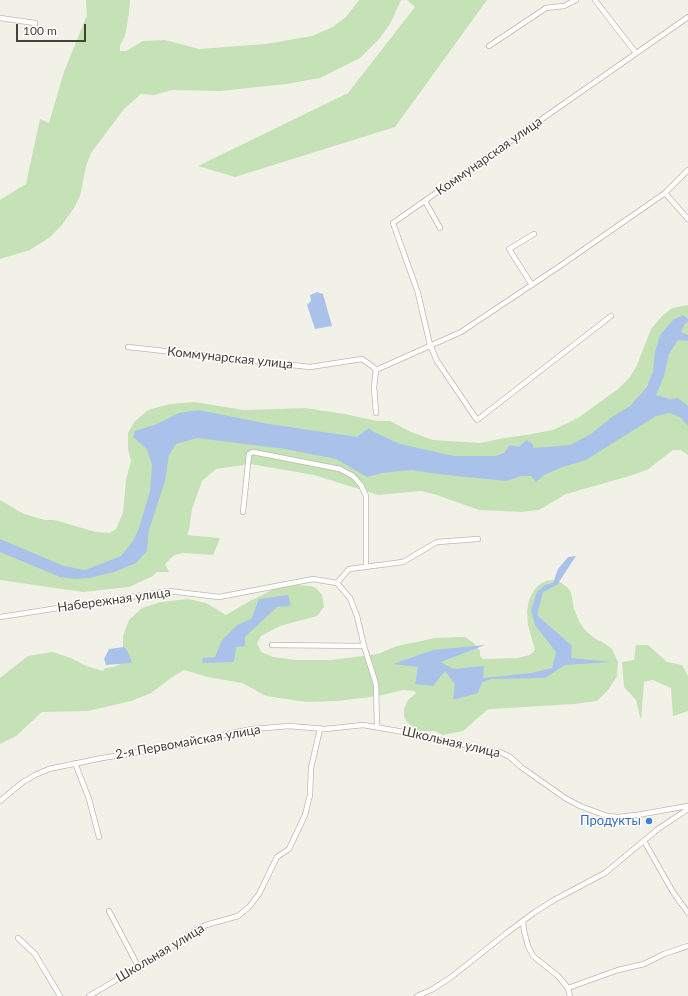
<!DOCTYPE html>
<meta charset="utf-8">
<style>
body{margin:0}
#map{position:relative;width:688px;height:996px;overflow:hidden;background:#f2f1e8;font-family:Lato,sans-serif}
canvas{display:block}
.scale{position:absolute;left:16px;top:24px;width:70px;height:18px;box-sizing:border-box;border:2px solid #454237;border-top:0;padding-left:5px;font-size:12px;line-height:14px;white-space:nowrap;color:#454237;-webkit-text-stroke:3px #fff;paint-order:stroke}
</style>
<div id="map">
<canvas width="688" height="996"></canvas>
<div class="scale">100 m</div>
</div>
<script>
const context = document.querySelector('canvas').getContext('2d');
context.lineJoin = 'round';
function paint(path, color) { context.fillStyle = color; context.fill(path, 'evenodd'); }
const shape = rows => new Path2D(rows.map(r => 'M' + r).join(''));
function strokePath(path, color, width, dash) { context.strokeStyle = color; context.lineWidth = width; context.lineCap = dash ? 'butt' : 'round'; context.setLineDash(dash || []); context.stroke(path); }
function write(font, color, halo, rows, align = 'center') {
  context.font = font + ' Lato,sans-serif'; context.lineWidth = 3; context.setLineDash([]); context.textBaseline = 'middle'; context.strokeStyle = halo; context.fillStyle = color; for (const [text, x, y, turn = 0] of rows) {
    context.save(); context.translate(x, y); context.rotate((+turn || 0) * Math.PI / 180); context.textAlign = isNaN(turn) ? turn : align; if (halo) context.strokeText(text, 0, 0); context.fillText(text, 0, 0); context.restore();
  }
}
const green = shape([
 [86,0,130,0,129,13,125,36,120,45,120,51,126,51,143,41,165,40,199,49,266,44,312,36,333,27,347,16,359,0,401,0,391,22,380,38,360,58,320,78,286,84,220,91,172,90,154,95,141,94,124,109,91,153,86,166,80,196,74,208,61,226,50,237,30,250,0,259,0,200,26,184,40,119,49,123,64,72,87,15],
 [407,0,487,0,395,127,235,177,198,166,348,93,415,7],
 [688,305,688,455,681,450,673,450,647,470,626,477,566,494,539,510,522,512,479,510,437,495,421,491,378,495,314,475,250,464,216,469,202,481,192,509,189,530,187,535,220,538,213,555,184,553,174,555,165,564,169,572,157,572,153,576,129,587,83,592,0,580,0,500,24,514,45,520,54,520,96,532,109,533,116,529,123,513,126,480,131,461,128,449,128,433,134,422,148,410,170,404,194,402,244,410,305,408,344,414,378,421,390,421,411,432,433,440,480,443,504,438,526,435,553,430,578,418,618,389,630,377,637,365,651,329,662,316,672,308],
 [552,580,560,582,568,588,571,592,574,609,580,623,586,631,594,638,602,642,612,649,618,662,617,676,608,690,597,701,574,704,491,709,487,710,463,731,443,735,434,731,418,731,408,723,404,717,404,709,408,700,416,693,414,691,403,690,378,696,337,701,306,702,266,696,242,683,208,677,184,670,171,678,151,693,131,701,88,711,42,712,16,736,0,744,0,678,28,656,52,652,71,658,86,666,103,671,105,668,114,667,119,665,125,661,123,651,123,636,129,620,142,608,161,602,188,599,206,603,226,615,250,601,276,588,297,585,310,586,316,588,322,595,324,607,317,616,280,626,261,636,257,643,261,652,273,657,296,660,332,660,378,654,397,646,435,638,460,637,465,637,474,643,480,651,480,656,483,659,517,658,530,655,535,650,528,625,527,611,529,600,534,590,540,584,546,581],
 [636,645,648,645,667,662,682,665,688,676,688,711,673,716,671,688,653,680,644,682,641,721,636,700,624,687,622,662,634,660]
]);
const water = shape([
 [317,292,323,294,332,326,315,329,307,305,311,301,310,295],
 [683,315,688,319,688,322,685,324,681,332,688,335,688,341,678,340,669,354,664,376,656,395,670,399,678,398,688,406,688,426,680,417,669,413,656,416,586,460,560,468,544,475,536,482,531,476,521,476,506,481,438,474,411,470,382,473,367,477,336,459,285,449,197,438,176,444,169,455,165,481,149,530,147,551,136,563,114,572,89,578,75,579,60,577,0,552,0,539,64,566,85,570,121,556,133,541,139,528,150,491,152,465,147,449,133,437,135,431,157,424,179,413,198,410,269,424,357,437,369,428,372,431,400,444,454,456,496,456,504,453,510,445,519,447,526,440,532,443,534,448,570,445,591,434,612,417,630,406,647,387,653,371,655,352,660,335,673,320],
 [576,556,557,585,543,592,537,615,572,646,571,658,611,662,565,665,545,678,492,679,482,682,478,693,453,700,455,684,445,671,433,686,415,684,418,667,393,664,433,650,485,645,441,662,453,669,484,666,483,678,532,673,552,668,556,652,535,625,531,610,537,592,545,585,553,583,558,569,568,557],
 [288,595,291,606,277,607,245,637,245,646,236,647,234,662,202,663,203,658,215,657,222,640,237,625,251,619,259,599],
 [124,647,128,652,132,663,106,665,104,659,109,649]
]);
const street = shape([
 [595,0,636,53],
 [0,18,35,23,33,32],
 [489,46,546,8,564,6,576,0],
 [665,193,688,219],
 [425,201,440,228],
 [532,285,509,249,534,234],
 [611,316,477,420,437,361,430,345,418,293,393,223,688,17],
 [128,347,310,367,362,359,372,366,376,370],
 [376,413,374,387,376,370,461,332,557,268,665,193,688,170],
 [243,512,249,454,253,452,340,469,353,476,361,485,366,496,366,567],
 [337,583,349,569,403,562,437,542,478,539],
 [0,617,169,591,219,597,313,579,337,583,350,598,357,616,364,646,376,684,377,726],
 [272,645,364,646],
 [75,763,89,799,99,837],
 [0,801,23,782,35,775,49,769,102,758,186,745,236,732,253,729,289,726,325,729,363,725,404,732,502,753,510,757,521,767,565,798,580,806,607,816,618,817,637,815,688,806],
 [644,841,673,892,688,913],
 [109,911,138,966],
 [523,921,524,931,528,946,533,956,558,976,568,988],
 [18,938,35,954,60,996],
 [89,996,154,958,196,930,206,925,238,916,249,907,259,894,277,857,289,849,305,815,310,795,311,768,320,729],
 [417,996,431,990,450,978,508,932,535,912,554,900,605,873,658,829,688,809],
 [570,996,568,988,618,970,644,964,664,954,688,946]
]);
const markers = [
 [649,821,4,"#3f7fe0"]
];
const streetNames = [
 ["Коммунарская улица",489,156,-35],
 ["Коммунарская улица",230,358,6],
 ["Набережная улица",114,600,-8],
 ["2-я Первомайская улица",188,742,-10],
 ["Школьная улица",451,742,13],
 ["Школьная улица",160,953,-31]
];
const shopNames = [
 ["Продукты",641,821]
];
paint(green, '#c4e2b5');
paint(water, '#aac2e9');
strokePath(street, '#bdbaac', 6);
strokePath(street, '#fff', 4.5);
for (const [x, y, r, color] of markers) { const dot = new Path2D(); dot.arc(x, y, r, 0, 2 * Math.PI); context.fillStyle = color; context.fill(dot); strokePath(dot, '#fff', 1.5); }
write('13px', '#454237', '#fff', streetNames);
write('13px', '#366cbe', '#fff', shopNames, 'right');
</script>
